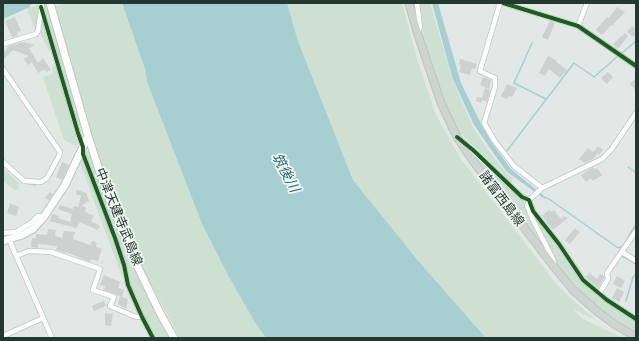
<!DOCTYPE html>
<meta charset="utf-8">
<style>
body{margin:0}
#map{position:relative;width:639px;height:341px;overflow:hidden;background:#e2e8e5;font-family:"Archivo Narrow",sans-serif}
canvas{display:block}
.frame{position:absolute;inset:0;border:4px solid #233831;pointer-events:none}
</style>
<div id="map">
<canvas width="639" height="341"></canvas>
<div class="frame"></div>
</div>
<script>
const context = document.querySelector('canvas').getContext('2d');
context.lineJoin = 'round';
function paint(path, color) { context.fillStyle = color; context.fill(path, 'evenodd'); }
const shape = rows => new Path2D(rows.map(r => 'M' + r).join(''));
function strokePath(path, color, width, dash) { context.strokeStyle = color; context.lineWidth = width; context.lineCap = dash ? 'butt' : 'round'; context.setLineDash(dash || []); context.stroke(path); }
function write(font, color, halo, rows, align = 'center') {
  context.font = font + ' "Archivo Narrow","Noto Sans JP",sans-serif'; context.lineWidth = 3.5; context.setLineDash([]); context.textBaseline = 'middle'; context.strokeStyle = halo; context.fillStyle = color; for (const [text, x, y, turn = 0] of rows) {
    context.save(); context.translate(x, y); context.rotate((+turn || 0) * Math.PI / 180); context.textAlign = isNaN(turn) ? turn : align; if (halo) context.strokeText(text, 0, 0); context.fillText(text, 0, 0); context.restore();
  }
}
const green = shape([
 [44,3,46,3,82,127,81,129,77,121,44,8],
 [73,3,122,3,145,69,147,82,202,224,229,277,254,321,266,338,180,338,136,256,108,188,75,81,54,6],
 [287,3,402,3,417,59,436,115,461,159,557,285,576,303,597,321,572,308,583,319,623,338,486,338,420,263,353,180,298,41],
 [420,3,430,3,451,76,472,126,488,150,506,173,513,178,511,183,460,133,444,101,423,36,423,24],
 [38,5,37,26,35,30,27,8],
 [42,16,53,50,49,51,41,35],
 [52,63,57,69,78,145,73,145,64,140,43,77,53,74],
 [89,149,103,192,131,262,156,315,169,338,156,338,144,316,130,285,124,254,85,153],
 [473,153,524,202,529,219,548,254],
 [83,157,119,255,122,277,80,163],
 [3,168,19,183,18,189,15,190,3,181],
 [533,213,579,279,601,298,623,314,636,321,636,332,618,322,596,306,578,290,560,270]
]);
const water = shape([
 [3,3,35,3,30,5,30,7,3,19],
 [122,3,287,3,298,41,353,180,420,263,486,338,266,338,254,321,229,277,202,224,147,82,145,69],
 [432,3,438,3,461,83,481,124,492,143,511,169,544,196,543,198,506,171,474,125,452,77]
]);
const stream = shape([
 [636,7,636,8],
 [532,43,514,83,546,99],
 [622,53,636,41],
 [506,152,574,63,594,77,618,56],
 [628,167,636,173],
 [14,175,22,182],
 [29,183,35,185],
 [544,197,549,199,618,248,623,246,636,224],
 [622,256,636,264],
 [626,301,633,277,636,274]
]);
const building = shape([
 [617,7,625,12,612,26,611,25,602,35,596,30,607,17,609,18],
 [15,17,21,31,17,32,18,36,12,37,5,21],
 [550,21,555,23,548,40,542,37],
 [632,26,635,29,634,31,636,33,633,37,627,32],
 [625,33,628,36,618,49,613,44],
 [24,42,35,45,29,48,38,63,43,58,51,70,46,72,45,69,38,73,32,62,28,65,24,59,29,56,13,50,3,60,3,49,5,52,8,46],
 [548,56,557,61,556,62,567,70,560,78,549,69,545,76,539,73],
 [460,59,477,64,475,69,472,68,470,75,459,72,461,65,459,64],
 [608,72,613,77,607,84,601,78],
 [483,77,491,80,489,89,480,85],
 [636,78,636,91,630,84],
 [507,84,517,88,512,97,509,96,507,99,501,96],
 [485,88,490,90,487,102,482,100,481,103,476,101,477,97,482,98],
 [598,146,603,150,599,155,598,153,593,159,585,163,579,159,588,148,593,152],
 [62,162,69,165,62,180,56,177],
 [593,167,595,169,597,168,602,175,593,181,591,178,586,182,581,175],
 [77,190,86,193,89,201,81,206,86,207,85,212,94,216,91,221,100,226,98,230,80,222,76,228,50,221,52,214,59,216,58,218,70,222,72,214,58,209,60,205,73,209,74,206,78,207,81,196,76,194],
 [50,192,53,194,49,200,45,198],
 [10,203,19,207,16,216,7,213],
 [549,210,551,212,554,210,561,219,564,216,568,218,553,230,542,216],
 [575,228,580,232,570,244,565,240],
 [48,229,56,230,55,236,62,238,64,231,75,232,73,239,90,245,92,241,97,243,96,247,102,249,98,261,91,259,90,262,66,252,66,253,56,250,57,246,38,244,38,248,31,247,32,238,36,238,36,234,47,235],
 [589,273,597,279,600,274,604,276,604,278,598,288,586,277],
 [104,275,120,282,118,288,124,290,122,297,128,299,126,309,118,304,120,296,104,290,105,286,100,285],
 [617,276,625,281,621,288,613,284],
 [617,288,624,292,619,302,612,298],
 [104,301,106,306,94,311,92,306],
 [105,313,113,314,111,326,105,325]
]);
const street = shape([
 [500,3,480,71,495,78,495,87,484,123,494,140,514,166,542,188],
 [503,3,578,26,636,66],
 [41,7,78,133,83,147,83,154,115,238,124,265,128,285,142,317,153,338],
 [578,26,587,3],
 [417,32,420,27,417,3],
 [3,44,36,34,38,31,42,3],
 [3,69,60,152,59,156,47,178,41,182,24,181,3,162],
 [463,142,522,197,529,200,533,211,559,244,583,280,607,300,636,319],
 [3,233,16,232,31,223,38,216,41,216,43,218],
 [10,239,11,244,52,338],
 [622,252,636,261],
 [16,256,29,251,51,252,100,269,93,290,114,297,110,306,136,317,142,317],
 [554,264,553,259,532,218,527,206,529,200,542,188,602,159,611,150,636,113],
 [599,294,608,279,607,273,636,231],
 [3,336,43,318]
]);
const secondary = shape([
 [50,3,88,136,106,191,134,259,160,313,174,338],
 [3,241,22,235,33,229,43,218,65,185,88,136]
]);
const primary = shape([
 [409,3,417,32,441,103,457,137,473,161,555,268,573,290,598,312,614,324,636,337]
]);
const cycleway = shape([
 [503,3,578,26,636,66],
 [41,7,78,133,83,147,83,154,115,238,124,265,128,285,142,317,153,338],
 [457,137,473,150,522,197,529,200,533,211,559,244,583,280,607,300,636,319]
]);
const streetNames = [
 ["諸富西島線",501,199,53],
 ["中津天建寺武島線",118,217,68]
];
const waterNames = [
 ["筑後川",285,173,62]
];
paint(green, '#cde0d1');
paint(water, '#a7cfd1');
strokePath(stream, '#a7cfd1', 1.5);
paint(building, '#cdd1cf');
strokePath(street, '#bfc5c2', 6);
strokePath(secondary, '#bfc5c2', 9);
strokePath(primary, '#bcc4c1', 9);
strokePath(street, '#fbfcfb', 4.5);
strokePath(secondary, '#fbfcfb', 7);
strokePath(primary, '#ced4d1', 7);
strokePath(cycleway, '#1b5e20', 4);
write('13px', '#233831', '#f0f7f3', streetNames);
write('italic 14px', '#24666d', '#f0f7f3', waterNames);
</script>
